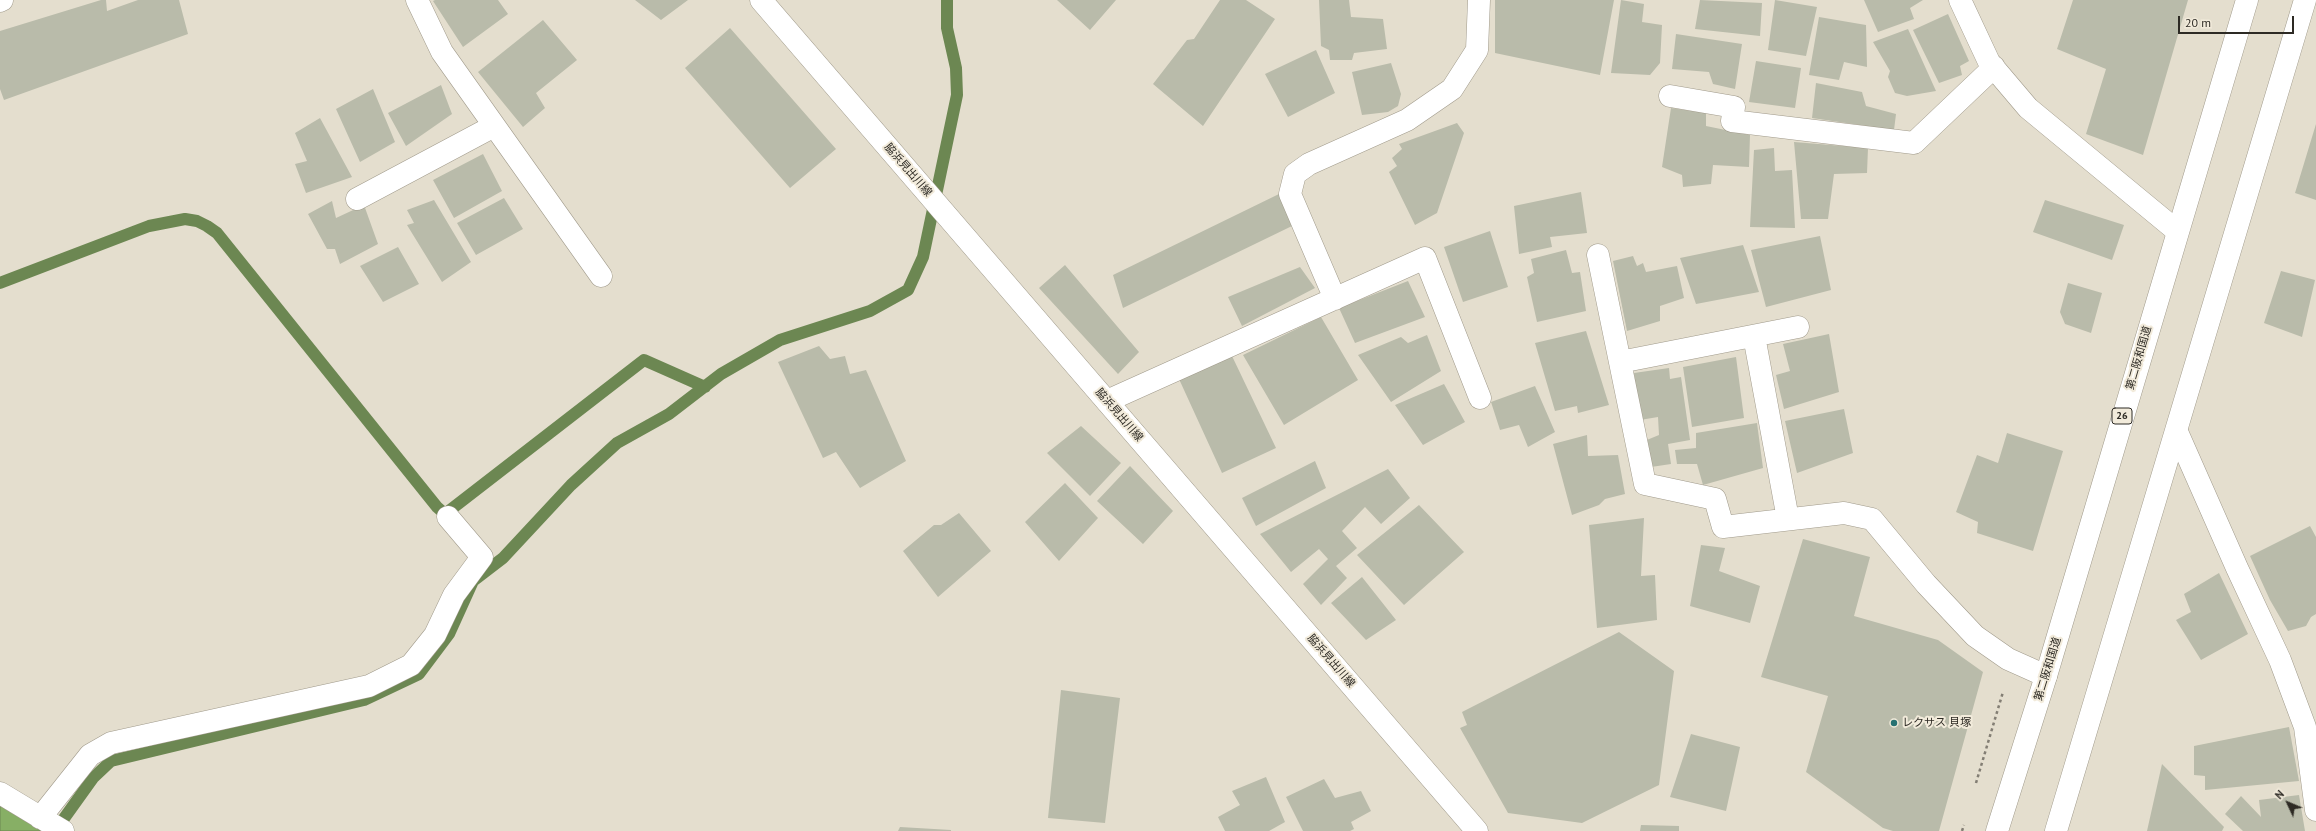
<!DOCTYPE html>
<meta charset="utf-8">
<style>
body{margin:0}
#map{position:relative;width:2316px;height:831px;overflow:hidden;background:#e4dece;font-family:"PT Sans",sans-serif}
canvas{display:block}
.north{position:absolute;left:2268px;top:783px;width:40px;height:40px;-webkit-text-stroke:3px #f2ebdb;paint-order:stroke;rotate:314deg;font-size:11px;font-weight:700;line-height:16px;text-align:center;color:#2d2a24}
.north::after{content:'';display:block;margin:auto;width:14px;height:18px;background:#2d2a24;clip-path:polygon(50% 0,100% 100%,50% 72%,0 100%)}
.scale{position:absolute;left:2178px;top:16px;width:116px;height:18px;box-sizing:border-box;border:2px solid #2d2a24;border-top:0;padding-left:5px;font-size:12px;line-height:14px;white-space:nowrap;color:#2d2a24;-webkit-text-stroke:3px #f2ebdb;paint-order:stroke}
</style>
<div id="map">
<canvas width="2316" height="831"></canvas>
<div class="north">N</div>
<div class="scale">20 m</div>
</div>
<script>
const context = document.querySelector('canvas').getContext('2d');
context.lineJoin = 'round';
function paint(path, color) { context.fillStyle = color; context.fill(path, 'evenodd'); }
const shape = rows => new Path2D(rows.map(r => 'M' + r).join(''));
function strokePath(path, color, width, dash) { context.strokeStyle = color; context.lineWidth = width; context.lineCap = dash ? 'butt' : 'round'; context.setLineDash(dash || []); context.stroke(path); }
function write(font, color, halo, rows, align = 'center') {
  context.font = font + ' "PT Sans","Noto Sans JP",sans-serif'; context.lineWidth = 4; context.setLineDash([]); context.textBaseline = 'middle'; context.strokeStyle = halo; context.fillStyle = color; for (const [text, x, y, turn = 0] of rows) {
    context.save(); context.translate(x, y); context.rotate((+turn || 0) * Math.PI / 180); context.textAlign = isNaN(turn) ? turn : align; if (halo) context.strokeText(text, 0, 0); context.fillText(text, 0, 0); context.restore();
  }
}
const water = shape([
 [0,803,41,831,0,831,0,803]
]);
const stream = shape([
 [0,283,149,226,185,219,197,221,207,226,217,233,437,507,445,514,644,360,705,387],
 [55,831,93,778,111,761,364,700,419,674,449,634,473,581,503,558,571,485,617,443,669,414,721,374,780,340,870,311,908,290,923,257,957,95,956,68,947,28,947,0]
]);
const building = shape([
 [101,0,106,0,107,11,138,0,179,0,188,34,4,100,0,89,0,31],
 [435,0,498,0,508,14,463,47,433,1],
 [635,0,688,0,661,20],
 [1057,0,1116,0,1090,30],
 [1220,0,1246,0,1275,19,1203,126,1153,84,1187,40,1194,39],
 [1319,0,1349,0,1351,17,1383,19,1387,49,1354,53,1352,60,1330,60,1329,50,1321,46],
 [1495,0,1614,0,1600,75,1495,53],
 [1621,0,1644,4,1642,22,1662,25,1660,63,1650,75,1611,73],
 [1700,0,1762,3,1760,36,1695,29],
 [1775,0,1817,7,1806,56,1768,50],
 [1864,0,1923,0,1910,8,1914,19,1878,32],
 [2073,0,2188,0,2143,155,2086,134,2106,69,2057,49],
 [1948,14,1969,61,1960,66,1962,75,1939,83,1913,30],
 [1819,17,1866,25,1867,67,1844,62,1839,80,1809,75],
 [543,20,577,60,536,93,545,108,523,127,478,72],
 [730,28,836,149,790,188,685,68],
 [1908,29,1936,91,1907,96,1895,93,1888,77,1890,71,1873,42],
 [1676,34,1742,44,1735,89,1713,84,1709,72,1672,69],
 [1316,50,1335,93,1288,117,1265,74],
 [1756,61,1801,68,1795,108,1749,102],
 [1391,63,1401,94,1398,106,1388,112,1362,115,1352,72],
 [1816,83,1862,92,1866,106,1896,114,1894,130,1812,118],
 [441,85,452,114,406,146,388,113],
 [373,89,395,142,360,162,336,109],
 [1671,108,1706,113,1706,126,1750,135,1749,167,1713,165,1711,184,1683,187,1682,175,1662,167],
 [320,118,352,177,306,193,295,164,307,161,295,133],
 [1457,123,1464,133,1437,213,1415,225,1389,172,1397,166,1392,158,1402,149,1399,144],
 [2316,124,2316,200,2295,193],
 [1794,142,1868,148,1867,173,1834,174,1828,219,1801,219],
 [1774,148,1775,171,1792,170,1795,228,1750,227,1754,150],
 [483,154,502,191,454,218,433,180],
 [1581,192,1587,233,1550,237,1552,247,1519,254,1514,206],
 [1279,194,1292,226,1123,308,1113,275],
 [504,198,523,229,476,255,457,223],
 [434,200,471,262,442,282,407,225,414,223,407,210],
 [2045,200,2124,225,2112,260,2033,232],
 [332,201,336,218,364,205,378,244,340,264,335,249,327,249,308,214],
 [1490,231,1508,287,1463,302,1444,247],
 [1820,236,1831,290,1766,307,1751,250],
 [1743,245,1759,292,1696,304,1680,258],
 [398,247,419,284,383,302,360,266],
 [1566,250,1572,273,1580,272,1586,311,1537,322,1527,277,1534,273,1531,259],
 [1633,256,1637,266,1643,263,1646,272,1677,266,1684,298,1660,306,1660,321,1627,331,1613,261],
 [1065,265,1139,352,1118,374,1039,288],
 [1300,267,1315,288,1242,326,1228,297],
 [2281,271,2315,280,2302,337,2264,323],
 [1408,281,1425,317,1355,343,1339,308],
 [2068,283,2102,293,2091,333,2065,324,2060,312],
 [1321,317,1358,380,1284,425,1243,355],
 [1586,331,1609,405,1578,413,1577,406,1555,411,1535,343],
 [1829,334,1839,392,1784,409,1776,375,1790,371,1783,344],
 [1427,335,1441,371,1391,402,1358,355,1401,337,1408,343],
 [819,346,830,359,845,356,850,374,866,370,906,461,860,488,836,452,823,458,778,362],
 [1232,356,1276,448,1222,473,1179,379],
 [1736,357,1744,418,1692,427,1683,367],
 [1669,368,1670,379,1681,377,1690,440,1668,444,1671,464,1651,467,1642,442,1659,435,1658,417,1640,420,1634,373],
 [1444,384,1465,422,1423,445,1395,405],
 [1535,386,1555,432,1528,447,1519,425,1500,430,1491,402],
 [1844,409,1853,453,1797,473,1785,421],
 [1757,423,1763,468,1703,485,1697,464,1677,464,1675,450,1696,448,1696,433],
 [1081,426,1121,463,1090,496,1047,453],
 [2007,433,2063,451,2033,551,1977,533,1978,522,1956,512,1977,455,1998,463],
 [1587,435,1588,456,1618,455,1625,494,1605,499,1599,505,1572,515,1553,444],
 [1315,461,1326,488,1256,526,1242,498],
 [1130,466,1173,511,1143,544,1097,501],
 [1388,469,1410,498,1381,524,1365,507,1342,531,1357,548,1336,566,1347,578,1321,605,1303,584,1328,559,1319,549,1291,572,1260,534],
 [1065,483,1098,518,1059,561,1025,522],
 [1419,505,1464,552,1404,605,1357,555],
 [959,513,991,551,938,597,903,551,934,525,941,525],
 [1644,518,1641,576,1655,575,1657,620,1597,628,1589,525],
 [2310,526,2316,537,2316,614,2311,617,2306,626,2288,631,2270,600,2250,556],
 [1803,539,1870,557,1854,616,1938,640,1983,672,1939,831,1893,831,1883,828,1806,772,1828,696,1761,677],
 [1701,545,1725,548,1719,571,1760,586,1750,623,1690,606],
 [2219,573,2248,634,2201,660,2176,620,2191,612,2184,594],
 [1362,577,1396,620,1366,640,1331,603],
 [1619,632,1674,671,1659,785,1582,823,1508,813,1460,728,1467,725,1462,712],
 [1061,690,1120,698,1105,823,1048,818],
 [2289,727,2299,781,2205,790,2205,776,2194,775,2194,746],
 [1691,734,1740,747,1726,811,1670,797],
 [2162,764,2224,827,2222,831,2147,831],
 [1266,777,1285,822,1269,831,1225,831,1218,817,1240,805,1232,791],
 [1324,779,1335,798,1361,791,1371,811,1351,822,1354,829,1350,831,1303,831,1286,797],
 [2299,795,2305,831,2243,831,2225,814,2241,796,2261,817,2259,800],
 [1641,825,1679,826,1679,831,1640,831],
 [900,827,951,830,951,831,898,831]
]);
const path = shape([
 [1976,783,2003,692],
 [1962,831,1964,825]
]);
const street = shape([
 [417,0,442,52,601,276],
 [1960,0,1989,62,2028,108,2177,231],
 [1670,96,1734,107,1732,121,1914,143,1994,67],
 [357,199,494,126],
 [1598,255,1645,484,1715,499,1723,527,1844,513,1872,519,1926,584,1975,636,2008,659,2046,676],
 [1335,299,1290,194,1295,174,1309,164,1407,120,1452,89,1477,50,1479,0],
 [1754,336,1788,519],
 [1620,362,1798,327],
 [1107,401,1425,258,1480,398],
 [2177,432,2237,568,2280,660,2305,727,2316,810],
 [0,793,63,831],
 [40,818,90,755,111,743,369,686,411,665,435,635,454,595,482,557,448,517]
]);
const secondary = shape([
 [761,0,1477,831]
]);
const primary = shape([
 [0,1,2,0]
]);
const highway = shape([
 [1997,831,2046,676,2247,0],
 [2056,831,2305,0]
]);
const markers = [
 [1894,723,4,"#267172"]
];
const shields = [
 [2122,416,20]
];
const shieldNames = [
 ["26",2122,416]
];
const streetNames = [
 ["脇浜見出川線",908,170,49],
 ["第二阪和国道",2139,358,-74],
 ["脇浜見出川線",1119,415,49],
 ["脇浜見出川線",1331,661,49],
 ["第二阪和国道",2048,669,-73]
];
const poiNames = [
 ["レクサス 貝塚",1902,723]
];
paint(water, '#87af65');
strokePath(water, '#6c8752', 1);
strokePath(stream, '#6c8752', 12);
paint(building, '#b9bbaa');
strokePath(street, '#a09a8b', 23);
strokePath(secondary, '#a09a8b', 23);
strokePath(primary, '#a09a8b', 23);
strokePath(highway, '#a09a8b', 23);
strokePath(path, '#837e74', 2.5, [3, 3]);
strokePath(street, '#fff', 22);
strokePath(secondary, '#fff', 22);
strokePath(primary, '#fff', 22);
strokePath(highway, '#fff', 22);
for (const [x, y, r, color] of markers) { const dot = new Path2D(); dot.arc(x, y, r, 0, 2 * Math.PI); context.fillStyle = color; context.fill(dot); strokePath(dot, '#f2ebdb', 1.5); }
for (const [x, y, w] of shields) { const box = new Path2D(); box.roundRect(x - w / 2, y - 8, w, 16, 3); context.fillStyle = '#f2ebdb'; context.fill(box); strokePath(box, '#2d2a24', 1); }
write('bold 10px', '#2d2a24', null, shieldNames);
write('11px', '#2d2a24', '#f2ebdb', streetNames);
write('11px', '#2d2a24', '#f2ebdb', poiNames, 'left');
</script>
